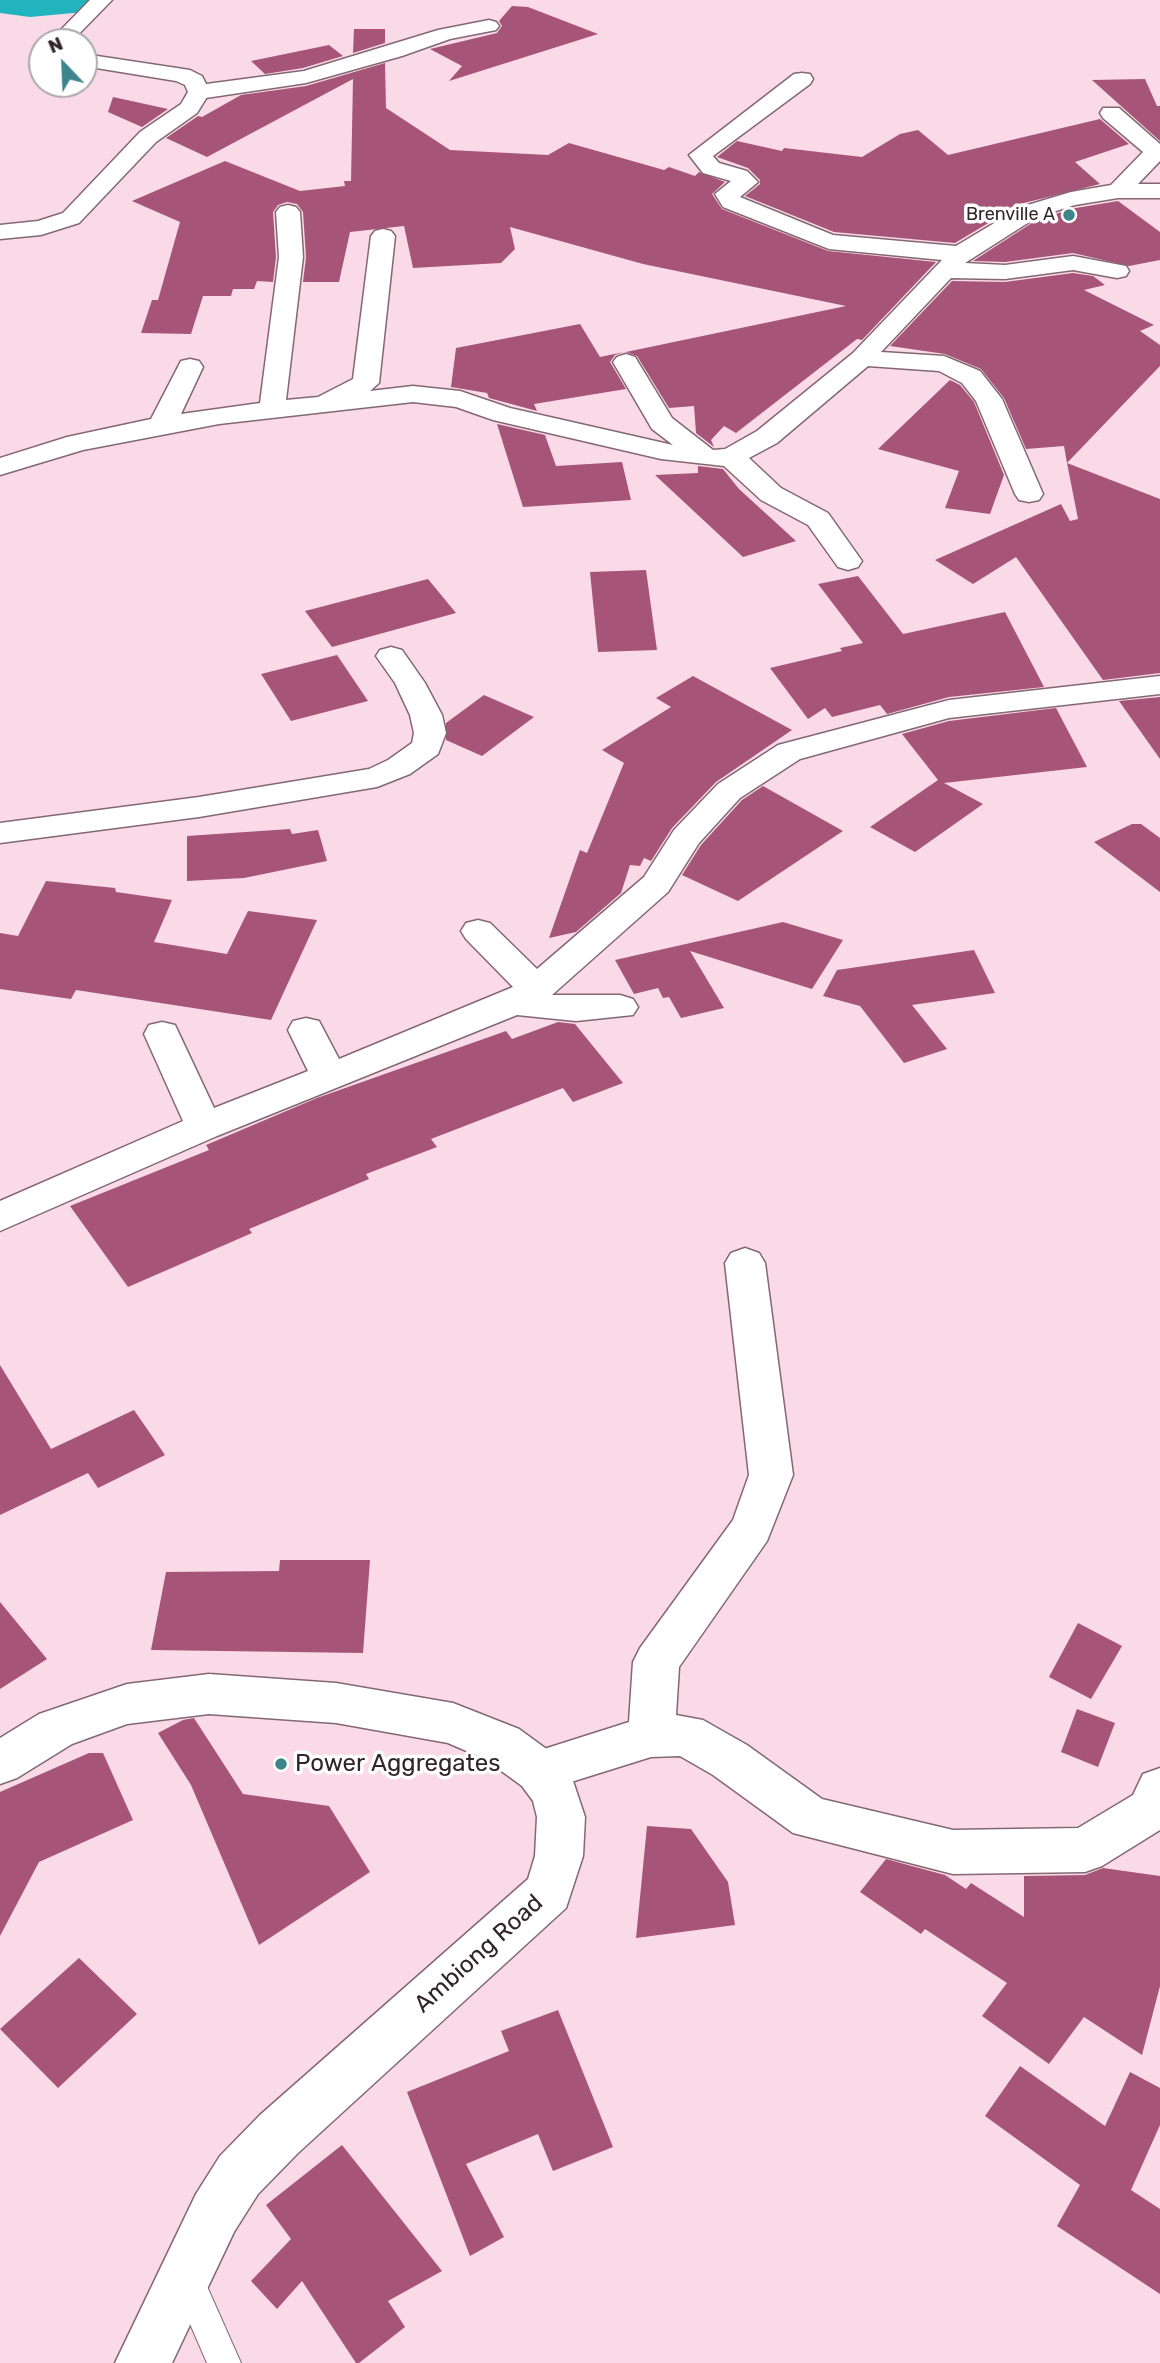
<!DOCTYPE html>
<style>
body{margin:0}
#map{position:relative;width:1160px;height:2363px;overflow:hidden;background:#fadae6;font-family:Rubik,sans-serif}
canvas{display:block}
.north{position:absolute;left:28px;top:28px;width:70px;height:70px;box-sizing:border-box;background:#fff;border:2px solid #aca8a9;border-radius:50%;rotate:337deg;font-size:19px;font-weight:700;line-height:28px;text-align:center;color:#302529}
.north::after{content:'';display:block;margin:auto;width:24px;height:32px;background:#3d858b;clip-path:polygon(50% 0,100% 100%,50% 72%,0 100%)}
</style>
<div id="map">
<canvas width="1160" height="2363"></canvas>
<div class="north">N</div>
</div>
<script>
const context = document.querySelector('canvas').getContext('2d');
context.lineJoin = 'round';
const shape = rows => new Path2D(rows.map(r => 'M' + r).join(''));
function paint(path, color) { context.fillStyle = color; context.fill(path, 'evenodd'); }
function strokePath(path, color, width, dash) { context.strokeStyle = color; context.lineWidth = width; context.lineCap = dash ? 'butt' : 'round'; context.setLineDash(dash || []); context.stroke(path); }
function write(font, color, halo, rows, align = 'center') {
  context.font = font + ' Rubik,sans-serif'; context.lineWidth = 7; context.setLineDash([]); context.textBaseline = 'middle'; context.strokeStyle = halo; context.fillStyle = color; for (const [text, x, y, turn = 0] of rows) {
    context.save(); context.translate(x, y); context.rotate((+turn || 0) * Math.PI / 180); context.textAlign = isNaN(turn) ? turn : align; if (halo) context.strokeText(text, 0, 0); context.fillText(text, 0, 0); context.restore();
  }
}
const river = shape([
 [0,0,105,0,99,9,84,12,30,17,0,13,0,0]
]);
const building = shape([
 [512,6,528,7,598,34,449,81,462,66,430,49,497,33,502,26,499,21],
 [354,29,385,29,385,43,353,53],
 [329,45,343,56,303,68,265,74,251,61],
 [385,63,386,108,450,150,548,155,569,143,664,170,669,167,695,176,699,172,725,182,712,194,722,209,828,251,936,262,862,340,857,339,736,433,724,426,711,440,714,447,696,433,694,406,669,408,637,356,626,352,846,306,643,264,510,227,515,249,501,263,413,268,404,226,350,232,339,282,303,282,306,257,303,212,297,204,287,202,278,205,273,212,276,257,273,282,257,281,254,289,233,289,231,296,203,296,191,334,141,333,152,300,158,300,180,222,132,201,225,161,300,191,345,186,344,181,351,181,353,79,207,157,166,138,198,116,202,117,241,95,306,86],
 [1145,79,1157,106,1160,106,1160,141,1092,80],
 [113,97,168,109,142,127,108,112],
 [1100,119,1129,144,1075,162,1100,184,1020,204,955,243,834,232,745,196,760,184,760,180,748,168,717,157,737,141,782,151,784,148,862,157,900,134,918,130,948,155],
 [1118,201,1160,232,1160,260,1129,266,1073,253,1005,262,973,261,1038,219,1076,208],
 [1073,273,1093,276,1105,285,1084,290,1154,325,1140,331,1160,345,1160,366,1067,463,1064,446,1026,449,1004,398,981,369,945,354,890,346,952,281,1005,282],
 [580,324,600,357,624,352,615,355,610,362,626,389,534,404,537,411,489,398,487,393,451,387,456,348],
 [950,380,960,385,974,402,1004,475,990,514,945,508,959,471,878,449],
 [497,424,545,435,556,466,622,462,631,500,523,507],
 [1067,463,1160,499,1160,673,1103,680,1016,557,973,584,935,560,1061,504,1070,521,1078,519],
 [698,466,723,469,739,489,796,541,743,557,655,475,698,473],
 [646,570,657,650,598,652,590,572],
 [858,576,903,634,1005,612,1044,687,949,697,887,714,880,705,832,717,825,708,808,719,770,668,842,651,840,648,863,643,818,584],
 [428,579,456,613,332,647,305,611],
 [337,655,368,701,291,721,261,674],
 [693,676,792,730,716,782,672,828,651,861,644,858,640,866,630,865,621,893,576,932,549,938,580,850,587,853,624,763,602,750,671,707,656,698],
 [484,695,534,717,482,756,446,740,446,723],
 [1160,697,1160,759,1119,701],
 [1056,708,1087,767,944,783,983,804,915,852,870,827,938,780,902,734,949,721],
 [763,786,843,831,738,901,682,875,701,845,742,800],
 [1132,824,1141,824,1160,838,1160,892,1094,842],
 [290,829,292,834,318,830,327,861,244,878,187,881,187,836],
 [46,881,115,888,116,892,172,900,154,942,227,954,248,911,317,920,271,1020,76,990,71,999,0,989,0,933,18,936],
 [783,922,843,940,812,989,690,951,724,1008,681,1018,669,997,663,998,658,988,634,994,615,960],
 [974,950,995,993,912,1005,947,1049,904,1063,860,1006,823,996,837,970],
 [558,1022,575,1024,623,1083,573,1102,563,1088,431,1139,437,1147,366,1174,369,1179,249,1229,252,1233,128,1287,70,1206,209,1150,206,1145,317,1098,506,1031,512,1039],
 [0,1365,51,1449,134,1410,165,1455,98,1488,88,1473,0,1515],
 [280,1560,370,1560,363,1653,151,1650,166,1572,279,1571],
 [0,1602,47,1659,0,1689],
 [1078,1623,1122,1646,1091,1699,1049,1677],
 [1077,1709,1115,1723,1098,1767,1061,1752],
 [194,1718,243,1794,329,1806,370,1872,259,1945,191,1785,158,1733,183,1720],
 [89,1753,103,1753,133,1820,39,1862,0,1936,0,1792],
 [647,1826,691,1829,728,1882,735,1925,636,1938],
 [886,1859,945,1875,966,1889,971,1883,1024,1917,1024,1876,1085,1875,1103,1868,1160,1876,1160,1986,1142,2055,1084,2017,1049,2064,982,2016,1007,1983,925,1929,921,1934,860,1892],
 [79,1958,137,2014,58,2088,0,2029],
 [558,2010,613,2147,553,2171,538,2134,466,2164,504,2237,470,2256,407,2092,509,2051,501,2031],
 [1020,2066,1105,2126,1130,2072,1160,2088,1160,2125,1131,2190,1160,2209,1160,2294,1057,2226,1080,2185,985,2116],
 [342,2145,442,2271,388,2301,405,2327,359,2363,356,2363,302,2281,277,2309,251,2281,291,2239,266,2205]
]);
const service = shape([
 [186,2262,198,2266,241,2363,207,2363,170,2278,174,2266,186,2262]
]);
const minor = shape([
 [489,20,496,22,499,26,496,30,450,39,402,56,306,83,199,99,188,92,199,85,304,71,438,30,489,20],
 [802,73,810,74,813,79,810,84,713,156,719,163,747,171,758,182,740,197,833,235,956,246,1021,207,1071,192,1111,185,1143,152,1103,118,1100,113,1103,108,1119,108,1160,144,1160,161,1138,184,1160,184,1160,198,1118,198,1075,205,1037,217,965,263,1005,265,1073,256,1126,266,1129,271,1126,276,1117,278,1073,270,1005,279,951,278,881,352,944,356,980,371,1002,399,1043,494,1039,500,1029,502,1019,500,1015,494,976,401,962,383,939,371,868,366,777,443,749,458,781,488,828,513,862,561,858,567,848,570,838,567,808,525,761,500,724,466,661,459,493,420,456,407,413,402,219,424,83,450,0,475,0,458,67,437,151,419,181,361,190,359,199,361,203,367,181,414,260,403,279,257,276,212,280,207,288,205,296,207,300,212,303,257,286,400,318,397,353,379,371,236,375,231,383,229,391,231,395,236,379,383,370,391,413,386,460,391,510,408,673,445,652,429,613,362,617,357,626,354,635,357,672,418,713,450,725,449,757,431,853,353,942,260,829,249,723,207,715,194,731,181,703,173,689,155,794,74,802,73],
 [391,647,402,650,425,683,442,715,446,733,438,754,410,774,377,787,199,817,0,843,0,823,199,797,369,769,388,760,412,743,414,733,410,715,395,683,376,656,380,650,391,647],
 [1160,676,1160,694,949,718,800,759,740,798,699,843,668,892,552,995,620,995,633,999,638,1007,633,1015,576,1021,517,1015,217,1136,0,1231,0,1201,183,1121,144,1034,149,1025,162,1022,175,1025,214,1108,308,1071,288,1030,293,1021,306,1018,319,1021,339,1059,513,987,466,939,461,931,466,923,478,920,490,923,537,969,644,877,674,830,718,784,778,745,949,700,1160,676],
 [745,1248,759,1253,765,1263,793,1475,767,1541,679,1667,676,1715,703,1720,747,1745,822,1799,953,1830,1078,1828,1133,1795,1143,1774,1160,1768,1160,1830,1102,1866,1085,1872,953,1874,793,1833,713,1775,680,1756,651,1757,539,1792,522,1786,515,1771,522,1756,629,1722,633,1662,640,1648,733,1520,749,1475,725,1263,731,1253,745,1248]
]);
const secondary = shape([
 [90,0,112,0,71,42,49,42,90,0],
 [84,54,190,70,202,76,210,92,197,113,156,142,79,223,41,235,0,239,0,225,38,221,63,213,140,132,181,104,188,92,185,85,176,81,84,66,84,54],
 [209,1674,336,1683,453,1703,519,1729,556,1756,572,1778,585,1817,583,1856,566,1908,298,2153,258,2194,234,2232,172,2363,115,2363,196,2194,220,2156,260,2115,528,1879,535,1856,537,1817,533,1801,522,1786,485,1759,448,1743,336,1723,209,1714,127,1724,72,1744,17,1778,0,1784,0,1738,39,1714,127,1684,209,1674]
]);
const markers = [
 [1069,215,7,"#3d858b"],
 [281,1764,7,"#3d858b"]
];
const farPoinames = [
 ["Brenville A",1055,215]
];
const nearPoinames = [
 ["Power Aggregates",295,1764]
];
const nearStreetnames = [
 ["Ambiong Road",479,1954,-42]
];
paint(river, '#21b4be');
paint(building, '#a65579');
strokePath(service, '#836873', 2);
strokePath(minor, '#836873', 3);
strokePath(secondary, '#836873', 3);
paint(service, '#fff');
paint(minor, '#fff');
paint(secondary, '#fff');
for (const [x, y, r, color] of markers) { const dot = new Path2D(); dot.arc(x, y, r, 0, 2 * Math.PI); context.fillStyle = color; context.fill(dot); strokePath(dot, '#fff', 2.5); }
write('18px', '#302529', '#fff', farPoinames, 'right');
write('24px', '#302529', '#fff', nearPoinames, 'left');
write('24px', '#302529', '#fff', nearStreetnames);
</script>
